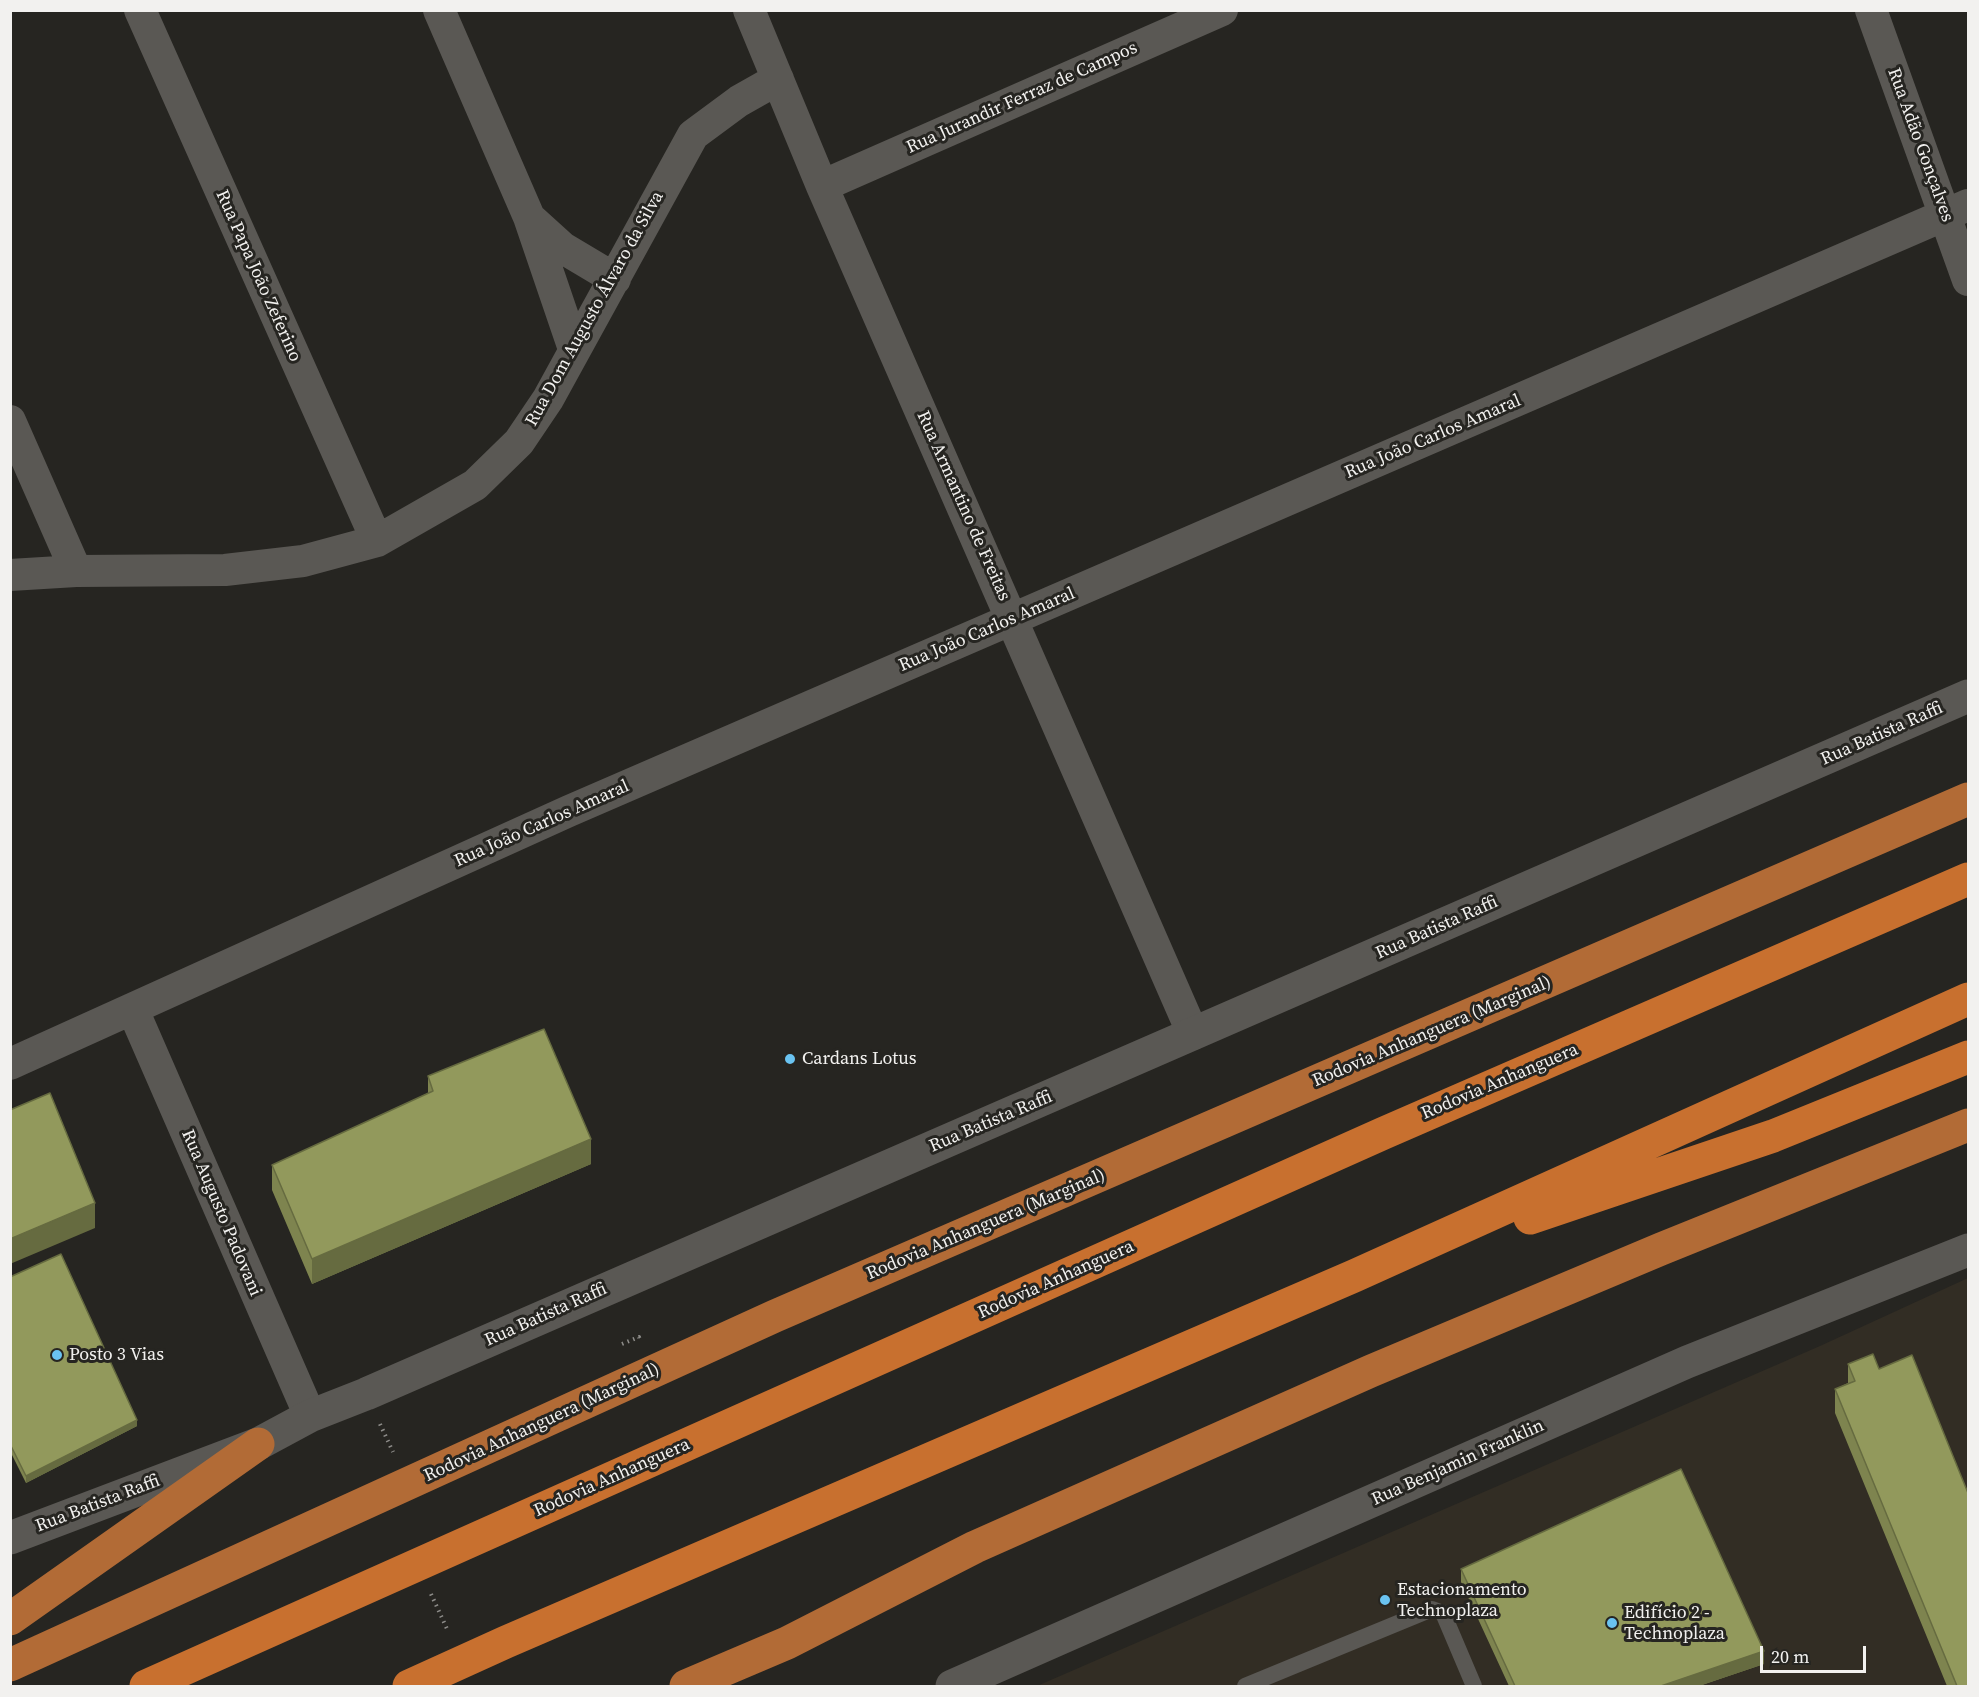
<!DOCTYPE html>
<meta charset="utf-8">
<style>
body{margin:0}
#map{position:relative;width:1979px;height:1697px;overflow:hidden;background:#262521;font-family:"Source Serif 4",serif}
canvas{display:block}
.frame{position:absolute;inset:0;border:12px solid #f2f1ef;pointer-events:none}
.scale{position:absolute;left:1760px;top:1646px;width:106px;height:27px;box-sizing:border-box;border:3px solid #f2f1ef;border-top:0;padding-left:8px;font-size:18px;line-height:21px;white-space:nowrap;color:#f2f1ef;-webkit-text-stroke:4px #262521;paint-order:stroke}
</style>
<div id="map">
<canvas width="1979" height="1697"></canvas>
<div class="frame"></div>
<div class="scale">20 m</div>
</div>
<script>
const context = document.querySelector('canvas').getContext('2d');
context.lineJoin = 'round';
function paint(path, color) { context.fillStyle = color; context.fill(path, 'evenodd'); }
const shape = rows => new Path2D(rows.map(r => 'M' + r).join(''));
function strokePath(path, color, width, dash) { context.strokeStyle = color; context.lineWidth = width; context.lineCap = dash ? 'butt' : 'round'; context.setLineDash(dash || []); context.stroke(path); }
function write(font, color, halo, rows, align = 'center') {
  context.font = font + ' "Source Serif 4",serif'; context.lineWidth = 6; context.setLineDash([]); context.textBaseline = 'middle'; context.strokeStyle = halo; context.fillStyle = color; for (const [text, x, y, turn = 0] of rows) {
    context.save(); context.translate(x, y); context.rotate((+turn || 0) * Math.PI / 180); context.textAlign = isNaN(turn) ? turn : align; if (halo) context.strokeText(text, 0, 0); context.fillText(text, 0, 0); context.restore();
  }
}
const built = shape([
 [1968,1278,1968,1686,1037,1686,1820,1346]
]);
const path = shape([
 [622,1344,639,1337,640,1340],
 [380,1424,393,1452],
 [431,1594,448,1631]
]);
const service = shape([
 [1245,1686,1432,1609,1443,1613,1474,1686]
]);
const minor = shape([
 [140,10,377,541],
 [439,10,529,217,574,349],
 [749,10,822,186,1193,1034],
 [1871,10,1968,280],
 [822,186,1222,10],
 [531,219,563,248,615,279],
 [10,421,76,571],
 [10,575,76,571,225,570,303,561,377,541,475,485,519,442,548,399,693,135,739,101,778,79],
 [133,1010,310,1416],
 [10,1064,569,811,1968,205]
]);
const tertiary = shape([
 [10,1538,258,1444,310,1416,366,1394,1968,696],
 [952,1686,1687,1362,1968,1250]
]);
const trunk = shape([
 [10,1619,258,1444],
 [10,1665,775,1316,1968,799],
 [686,1686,787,1643,975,1547,1371,1371,1661,1249,1968,1125]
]);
const motorway = shape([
 [1530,1218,1773,1136,1968,1057],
 [146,1686,1384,1133,1968,879],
 [409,1686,506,1642,1354,1276,1968,999]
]);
const wall = shape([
 [428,1076,591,1164,312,1284,272,1190,272,1165,428,1093],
 [10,1277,137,1426,26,1483,10,1451],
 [1848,1364,1879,1369,1968,1686,1947,1686,1835,1413,1835,1389,1848,1383],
 [1461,1569,1764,1664,1699,1686,1509,1686,1461,1582]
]);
const shadedWall = shape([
 [591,1139,591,1164,312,1284,312,1259],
 [95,1203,95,1228,10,1264,10,1239],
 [137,1420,137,1426,26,1483,26,1476],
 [1764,1651,1764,1664,1699,1686,1661,1686]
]);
const building = shape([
 [544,1029,591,1139,312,1259,272,1165,433,1091,428,1076,544,1029],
 [50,1093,95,1203,10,1239,10,1110,50,1093],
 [61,1254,137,1420,26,1476,10,1444,10,1277,61,1254],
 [1873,1354,1879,1369,1912,1355,1968,1493,1968,1686,1957,1686,1835,1389,1855,1381,1848,1364,1873,1354],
 [1681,1469,1764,1651,1661,1686,1515,1686,1461,1569,1681,1469]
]);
const markers = [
 [790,1059,6,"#6ac3f1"],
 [57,1355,6,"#6ac3f1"],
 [1385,1600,6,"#6ac3f1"],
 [1612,1623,6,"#6ac3f1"]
];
const streetNames = [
 ["Rua Jurandir Ferraz de Campos",1022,98,-24],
 ["Rua Adão Gonçalves",1920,145,70],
 ["Rua Papa João Zeferino",258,276,66],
 ["Rua Dom Augusto Álvaro da Silva",595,309,-61],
 ["Rua João Carlos Amaral",1433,437,-23],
 ["Rua Armantino de Freitas",963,506,66],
 ["Rua João Carlos Amaral",987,630,-23],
 ["Rua Batista Raffi",1882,734,-24],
 ["Rua João Carlos Amaral",542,824,-24],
 ["Rua Batista Raffi",1437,928,-24],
 ["Rodovia Anhanguera (Marginal)",1432,1032,-23],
 ["Rodovia Anhanguera",1500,1082,-23],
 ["Rua Batista Raffi",991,1122,-23],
 ["Rua Augusto Padovani",221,1213,67],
 ["Rodovia Anhanguera (Marginal)",986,1225,-23],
 ["Rodovia Anhanguera",1056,1280,-24],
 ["Rua Batista Raffi",546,1315,-24],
 ["Rodovia Anhanguera (Marginal)",542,1423,-25],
 ["Rua Benjamin Franklin",1458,1463,-24],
 ["Rodovia Anhanguera",612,1478,-24],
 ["Rua Batista Raffi",98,1504,-21]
];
const poiNames = [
 ["Cardans Lotus",802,1059],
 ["Posto 3 Vias",69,1355],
 ["Estacionamento",1397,1590],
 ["Technoplaza",1397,1611],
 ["Edifício 2 -",1624,1613],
 ["Technoplaza",1624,1634]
];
paint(built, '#322d24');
strokePath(path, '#8d8c89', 4, [1.5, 4.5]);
strokePath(service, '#5a5854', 16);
strokePath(minor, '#5a5854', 32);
strokePath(tertiary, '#5a5854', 33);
strokePath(trunk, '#b26b36', 33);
strokePath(motorway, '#c8702f', 33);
paint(wall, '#7e844f');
paint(shadedWall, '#666b40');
paint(building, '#92995c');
strokePath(building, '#666b40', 1.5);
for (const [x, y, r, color] of markers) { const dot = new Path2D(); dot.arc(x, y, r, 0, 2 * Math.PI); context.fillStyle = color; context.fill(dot); strokePath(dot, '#262521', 2); }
write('18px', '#f2f1ef', '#262521', streetNames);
write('18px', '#f2f1ef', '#262521', poiNames, 'left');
</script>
